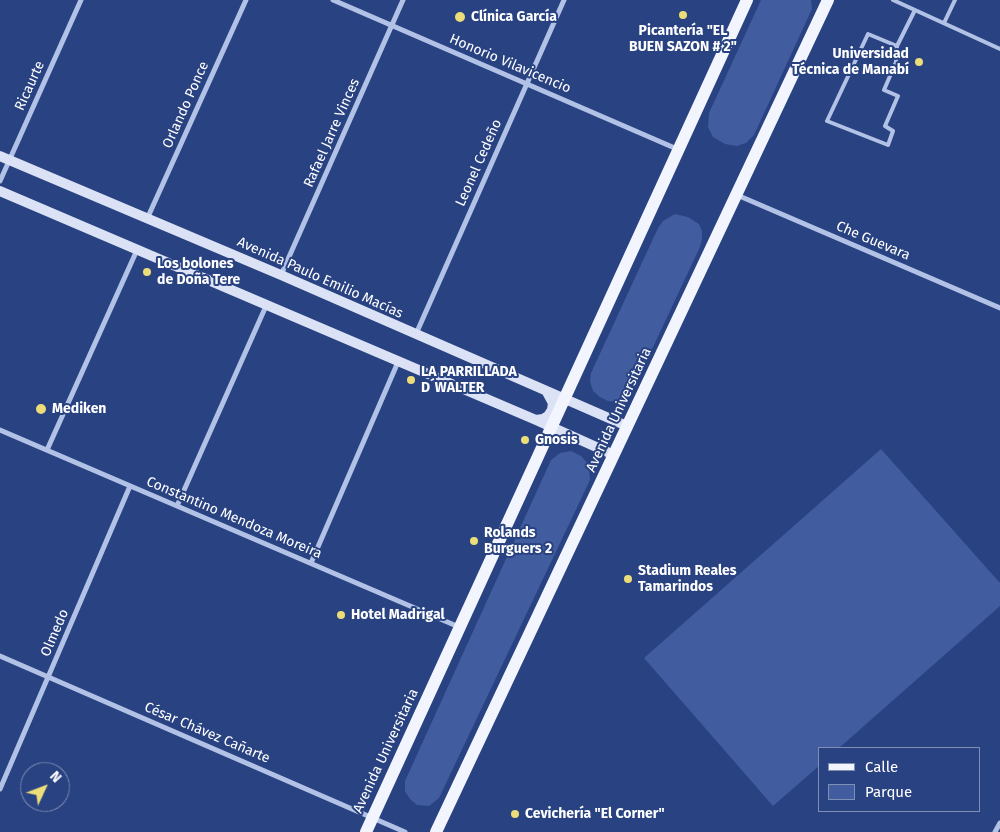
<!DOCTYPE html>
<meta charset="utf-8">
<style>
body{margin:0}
#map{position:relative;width:1000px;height:832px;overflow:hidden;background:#294281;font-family:"Fira Sans",sans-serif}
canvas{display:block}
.legend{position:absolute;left:818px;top:747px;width:162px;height:65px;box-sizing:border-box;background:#294281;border:1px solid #7f8eb3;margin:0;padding:6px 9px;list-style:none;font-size:15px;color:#fff}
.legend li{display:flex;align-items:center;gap:10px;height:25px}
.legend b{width:25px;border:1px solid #7f8eb3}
.north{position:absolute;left:20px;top:762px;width:50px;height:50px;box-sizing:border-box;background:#294281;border:1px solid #7f8eb3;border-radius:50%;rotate:47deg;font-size:14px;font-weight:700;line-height:20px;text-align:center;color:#fff}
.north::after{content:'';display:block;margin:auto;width:18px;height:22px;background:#ecdd79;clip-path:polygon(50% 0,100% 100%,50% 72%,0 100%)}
</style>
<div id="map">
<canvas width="1000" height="832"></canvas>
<ul class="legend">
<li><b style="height:6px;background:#f2f5fd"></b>Calle</li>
<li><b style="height:14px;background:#415c9f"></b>Parque</li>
</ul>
<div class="north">N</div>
</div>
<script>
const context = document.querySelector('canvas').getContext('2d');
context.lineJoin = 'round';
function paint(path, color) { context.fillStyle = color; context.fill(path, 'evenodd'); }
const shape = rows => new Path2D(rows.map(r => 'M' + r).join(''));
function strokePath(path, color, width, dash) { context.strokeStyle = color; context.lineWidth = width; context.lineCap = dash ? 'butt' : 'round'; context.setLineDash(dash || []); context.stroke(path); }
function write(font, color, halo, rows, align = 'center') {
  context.font = font + ' "Fira Sans",sans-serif'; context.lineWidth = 4; context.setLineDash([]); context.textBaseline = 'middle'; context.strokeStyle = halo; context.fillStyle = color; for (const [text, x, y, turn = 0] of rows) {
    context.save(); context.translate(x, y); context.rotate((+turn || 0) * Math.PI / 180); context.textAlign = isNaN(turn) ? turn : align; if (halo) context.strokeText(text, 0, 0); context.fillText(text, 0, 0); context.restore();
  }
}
const green = shape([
 [761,0,811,0,812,9,754,135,746,143,737,146,725,144,713,137,708,127,709,113],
 [675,214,688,217,699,224,702,231,702,239,700,247,632,392,625,399,617,402,608,401,600,397,593,391,590,381,591,373,658,228,663,221],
 [881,449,1000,583,1000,606,839,748,819,748,819,766,773,806,644,658],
 [571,451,581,456,589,465,590,480,439,798,429,806,417,805,410,799,405,791,405,781,551,460,560,453]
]);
const lane = shape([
 [893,0,1000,49],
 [944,23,955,0],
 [897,46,868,34,827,121,888,145,893,131,885,126,898,96,884,90,896,62,897,46,915,10]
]);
const street = shape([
 [333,0,677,149],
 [0,181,81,0],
 [737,195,1000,308],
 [147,219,246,0],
 [281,275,403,0],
 [416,334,564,0],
 [0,430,459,627],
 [47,450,137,250],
 [177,506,266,306],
 [311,563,398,362],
 [0,656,405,832],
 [0,789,130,486],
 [995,832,1000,823]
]);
const secondary = shape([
 [0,156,281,275,627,426],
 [0,191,536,420,614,455],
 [536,420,543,419,548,416,552,410,553,403,547,392]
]);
const primary = shape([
 [366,832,747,0],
 [436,832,828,0]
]);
const markers = [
 [683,15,5,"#ecdd79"],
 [460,17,6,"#ecdd79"],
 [919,62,5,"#ecdd79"],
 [147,272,5,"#ecdd79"],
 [411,380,5,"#ecdd79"],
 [41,409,6,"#ecdd79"],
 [525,440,5,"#ecdd79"],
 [474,541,5,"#ecdd79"],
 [628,579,5,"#ecdd79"],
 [341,615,5,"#ecdd79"],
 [515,814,5,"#ecdd79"]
];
const poiNames = [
 ["Clínica García",471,17],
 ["Picantería \"EL",683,31,"center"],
 ["BUEN SAZON # 2\"",683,47,"center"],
 ["Universidad",909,54,"right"],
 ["Técnica de Manabí",909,70,"right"],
 ["Los bolones",157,264],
 ["de Doña Tere",157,280],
 ["LA PARRILLADA",421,372],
 ["D´WALTER",421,388],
 ["Mediken",52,409],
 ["Gnosis",535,440],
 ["Rolands",484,533],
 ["Burguers 2",484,549],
 ["Stadium Reales",638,571],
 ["Tamarindos",638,587],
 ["Hotel Madrigal",351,615],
 ["Cevichería \"El Corner\"",525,814]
];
const streetNames = [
 ["Honorio Vilavicencio",510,64,23],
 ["Ricaurte",30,86,-66],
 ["Orlando Ponce",186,105,-66],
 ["Rafael Jarre Vinces",332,133,-66],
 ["Leonel Cedeño",479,163,-66],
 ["Che Guevara",873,241,23],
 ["Avenida Paulo Emilio Macías",320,278,24],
 ["Avenida Universitaria",619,410,-65],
 ["Constantino Mendoza Moreira",234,518,23],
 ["Olmedo",55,633,-67],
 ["César Chávez Cañarte",207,733,23],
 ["Avenida Universitaria",386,751,-65]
];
paint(green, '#415c9f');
strokePath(lane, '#b2c1e6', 4);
strokePath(street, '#b2c1e6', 5);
strokePath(secondary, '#dbe2f6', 10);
strokePath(primary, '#f2f5fd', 12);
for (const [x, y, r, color] of markers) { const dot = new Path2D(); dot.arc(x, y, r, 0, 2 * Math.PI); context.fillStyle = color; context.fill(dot); strokePath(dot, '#294281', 2); }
write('bold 14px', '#fff', '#294281', poiNames, 'left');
write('14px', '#fff', '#294281', streetNames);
</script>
